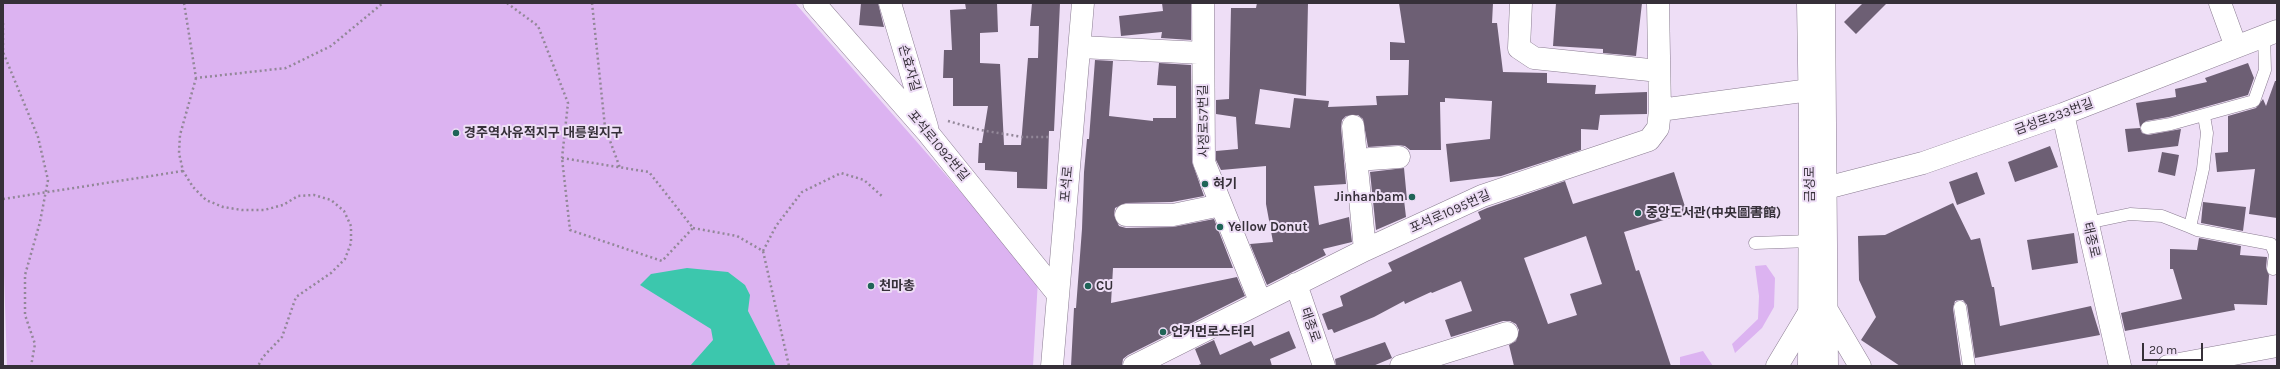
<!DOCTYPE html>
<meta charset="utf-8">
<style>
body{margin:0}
#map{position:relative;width:2280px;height:369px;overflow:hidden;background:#eedef6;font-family:Karla,sans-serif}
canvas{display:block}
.frame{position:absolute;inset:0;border:4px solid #363039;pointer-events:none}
.scale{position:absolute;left:2142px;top:343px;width:61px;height:18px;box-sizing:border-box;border:2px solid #363039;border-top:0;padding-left:5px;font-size:12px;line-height:14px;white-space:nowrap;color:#363039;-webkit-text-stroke:3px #eedef6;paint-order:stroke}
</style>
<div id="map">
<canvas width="2280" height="369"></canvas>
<div class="frame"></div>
<div class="scale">20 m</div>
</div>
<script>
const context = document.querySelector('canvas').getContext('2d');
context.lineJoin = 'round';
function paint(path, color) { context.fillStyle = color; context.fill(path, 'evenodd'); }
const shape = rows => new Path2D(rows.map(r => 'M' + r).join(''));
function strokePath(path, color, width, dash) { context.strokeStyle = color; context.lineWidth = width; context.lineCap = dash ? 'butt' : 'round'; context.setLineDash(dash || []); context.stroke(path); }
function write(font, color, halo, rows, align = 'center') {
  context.font = font + ' Karla,"Noto Sans KR",sans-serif'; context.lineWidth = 4; context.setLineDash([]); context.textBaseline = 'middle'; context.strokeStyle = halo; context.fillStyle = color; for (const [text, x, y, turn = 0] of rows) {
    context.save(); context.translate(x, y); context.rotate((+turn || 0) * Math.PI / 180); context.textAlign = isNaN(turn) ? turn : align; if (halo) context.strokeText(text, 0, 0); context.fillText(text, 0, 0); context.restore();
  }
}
const green = shape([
 [3,3,795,3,1038,280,1033,366,7,366,3,244],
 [1766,265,1775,278,1774,307,1762,328,1735,353,1732,344,1758,319,1759,296,1755,266],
 [1703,351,1713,366,1680,366,1680,357]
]);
const water = shape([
 [687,268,728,272,745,285,750,295,748,311,776,366,690,366,713,340,711,329,640,285,651,274]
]);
const building = shape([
 [861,3,878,3,884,27,859,25],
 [965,3,997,3,998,32,980,33,980,63,1000,64,1004,145,1021,145,1028,58,1038,58,1039,26,1030,26,1032,3,1060,3,1054,131,1049,131,1047,189,1017,188,1017,172,985,170,985,163,978,163,979,143,982,143,988,106,953,106,953,78,943,78,944,50,952,50,950,10,966,9],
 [1162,3,1191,3,1191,40,1161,38,1162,32,1121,36,1119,16,1163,11],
 [1257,3,1308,3,1306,96,1260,89,1255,124,1290,128,1294,98,1329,101,1328,107,1377,105,1376,96,1408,95,1409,60,1390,60,1390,42,1405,43,1399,3,1493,3,1492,23,1497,23,1503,72,1547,73,1547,83,1596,85,1595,94,1647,92,1647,114,1600,115,1598,130,1581,129,1581,150,1501,176,1450,182,1446,144,1490,139,1492,101,1445,98,1445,102,1440,102,1441,150,1410,150,1405,146,1398,145,1368,147,1363,119,1358,115,1346,116,1342,120,1341,127,1346,184,1314,186,1319,225,1349,217,1352,242,1323,249,1326,255,1267,285,1250,244,1273,242,1266,204,1266,166,1221,170,1216,160,1216,151,1238,149,1236,117,1216,114,1216,100,1229,99,1231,8,1256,8],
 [1556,3,1642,3,1636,56,1603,53,1603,49,1553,46],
 [1863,3,1887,3,1856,34,1844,22],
 [1095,60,1113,61,1109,116,1153,121,1153,118,1176,118,1176,86,1157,85,1159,63,1191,65,1192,162,1204,196,1172,202,1126,203,1115,208,1114,215,1119,226,1126,228,1173,227,1214,219,1233,268,1113,268,1111,303,1237,277,1245,296,1128,355,1123,359,1122,366,1071,366,1074,308,1076,308,1082,229,1084,172,1087,139,1089,139],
 [2248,63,2254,78,2248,95,2169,117,2146,121,2140,127,2136,103,2176,97,2175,89,2207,82,2205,78],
 [2275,81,2277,81,2277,218,2249,214,2255,169,2217,172,2215,153,2228,152,2228,116,2256,108,2263,99,2266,106],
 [2140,128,2142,133,2148,135,2181,129,2178,146,2128,152,2125,129],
 [2050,146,2058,167,2015,182,2008,162],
 [2162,152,2179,155,2175,176,2158,172],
 [1404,168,1407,200,1404,200,1406,217,1376,230,1370,172],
 [1674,172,1687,213,1624,232,1636,271,1639,270,1671,366,1514,366,1509,345,1516,341,1519,330,1516,324,1510,321,1503,321,1451,337,1445,320,1472,311,1461,281,1432,293,1431,292,1405,304,1404,301,1374,317,1334,333,1332,329,1328,330,1322,314,1343,306,1340,296,1392,271,1388,263,1481,219,1478,212,1487,208,1565,181,1573,204],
 [1586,236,1602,284,1570,294,1577,315,1548,324,1524,258],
 [1977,172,1985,194,1957,205,1949,182],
 [2203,202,2246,207,2243,231,2201,223],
 [1953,203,1971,240,1980,238,1992,287,1994,287,2000,326,2091,306,2100,335,1975,358,1967,305,1963,300,1959,300,1955,301,1953,308,1961,366,1900,366,1861,340,1876,317,1859,280,1858,236,1885,235],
 [2074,233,2078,263,2032,270,2027,240],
 [2199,238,2241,246,2240,255,2267,257,2266,268,2269,275,2267,305,2234,304,2235,310,2125,331,2121,313,2182,299,2173,269,2170,269,2170,249,2197,250],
 [1289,331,1296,348,1270,359,1272,366,1196,366,1201,364,1195,349,1214,340,1220,355,1251,341,1254,346],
 [1385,342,1392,358,1373,366,1336,366,1335,359]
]);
const path = shape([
 [184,3,196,78,286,68,331,46,383,3],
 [507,3,538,26,568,103,562,158],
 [592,3,605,127,620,168],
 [3,23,3,52,38,137,48,180,40,222,25,275,25,315,35,344,31,366],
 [196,78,180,135,179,153,183,171,193,187,206,200,223,207,242,210,264,210,283,205,298,196,314,195,331,200,344,211,351,226,351,243,345,259,331,273,296,297,282,337,263,357,258,366],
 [948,121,980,130,1023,137,1051,137],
 [562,158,649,172,693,228,662,261,570,230,562,158],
 [3,199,183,171],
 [693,228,737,236,763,251,789,366],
 [763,251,776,226,802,192,841,173,864,180,883,197]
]);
const lane = shape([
 [2204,116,2207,133,2203,169,2190,227,2197,230,2271,244,2275,254,2273,269],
 [2147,128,2171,124,2254,101,2265,70,2264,36],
 [2087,223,2130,214,2162,216,2190,227],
 [1755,243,1810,241],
 [1960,307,1969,366]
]);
const street = shape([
 [814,3,928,133,1057,293],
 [890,3,927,127],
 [1203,3,1204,162,1260,301],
 [1521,3,1519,48,1534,58,1659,71],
 [2220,3,2236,47],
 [1080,47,1203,53],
 [1660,110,1810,90],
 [2063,114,2120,366],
 [1353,126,1365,250],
 [1356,160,1399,157],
 [1826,188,1923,163,2063,114,2277,31],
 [1126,215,1173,215,1221,205],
 [1296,284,1324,366],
 [1134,366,1365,250,1482,196,1649,140,1658,128,1660,110,1658,3],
 [1401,366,1507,333]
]);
const secondary = shape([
 [1808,3,1810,123,1809,366],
 [1824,3,1827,366],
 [1827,310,1860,366]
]);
const primary = shape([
 [1052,366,1083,3],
 [1777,366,1810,311],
 [2168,366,2277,346]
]);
const markers = [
 [456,133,4,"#1f6457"],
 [1205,184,4,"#1f6457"],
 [1412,197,4,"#1f6457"],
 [1638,213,4,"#1f6457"],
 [1220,227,4,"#1f6457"],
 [871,286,4,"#1f6457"],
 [1088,286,4,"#1f6457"],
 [1163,332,4,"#1f6457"]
];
const streetNames = [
 ["손효자길",909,68,74],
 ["금성로233번길",2054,117,-20],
 ["사정로57번길",1204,121,-91],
 ["포석로1092번길",938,146,50],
 ["포석로",1067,184,-85],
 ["금성로",1810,184,-90],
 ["포석로1095번길",1450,212,-24],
 ["태종로",2091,240,77],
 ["태종로",1310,325,71]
];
const poiNames = [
 ["경주역사유적지구 대릉원지구",464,133],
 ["혀기",1213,184],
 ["Jinhanbam",1404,197,"right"],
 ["중앙도서관(中央圖書館)",1646,213],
 ["Yellow Donut",1228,227],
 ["천마총",879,286],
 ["CU",1096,286],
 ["언커먼로스터리",1171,332]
];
paint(green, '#dcb3f1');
paint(water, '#3cc7ad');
paint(building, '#6d5f74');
strokePath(lane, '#8a7c91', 13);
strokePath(street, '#8a7c91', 23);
strokePath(secondary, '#8a7c91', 23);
strokePath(primary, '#8a7c91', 23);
strokePath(path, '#928798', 2.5, [2, 3]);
strokePath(lane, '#fff', 12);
strokePath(street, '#fff', 22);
strokePath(secondary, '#fff', 22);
strokePath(primary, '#fff', 22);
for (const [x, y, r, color] of markers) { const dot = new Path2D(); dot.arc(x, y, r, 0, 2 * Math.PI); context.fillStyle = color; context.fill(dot); strokePath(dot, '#eedef6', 1.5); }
write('13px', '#363039', '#eedef6', streetNames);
write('bold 13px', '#363039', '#eedef6', poiNames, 'left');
</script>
